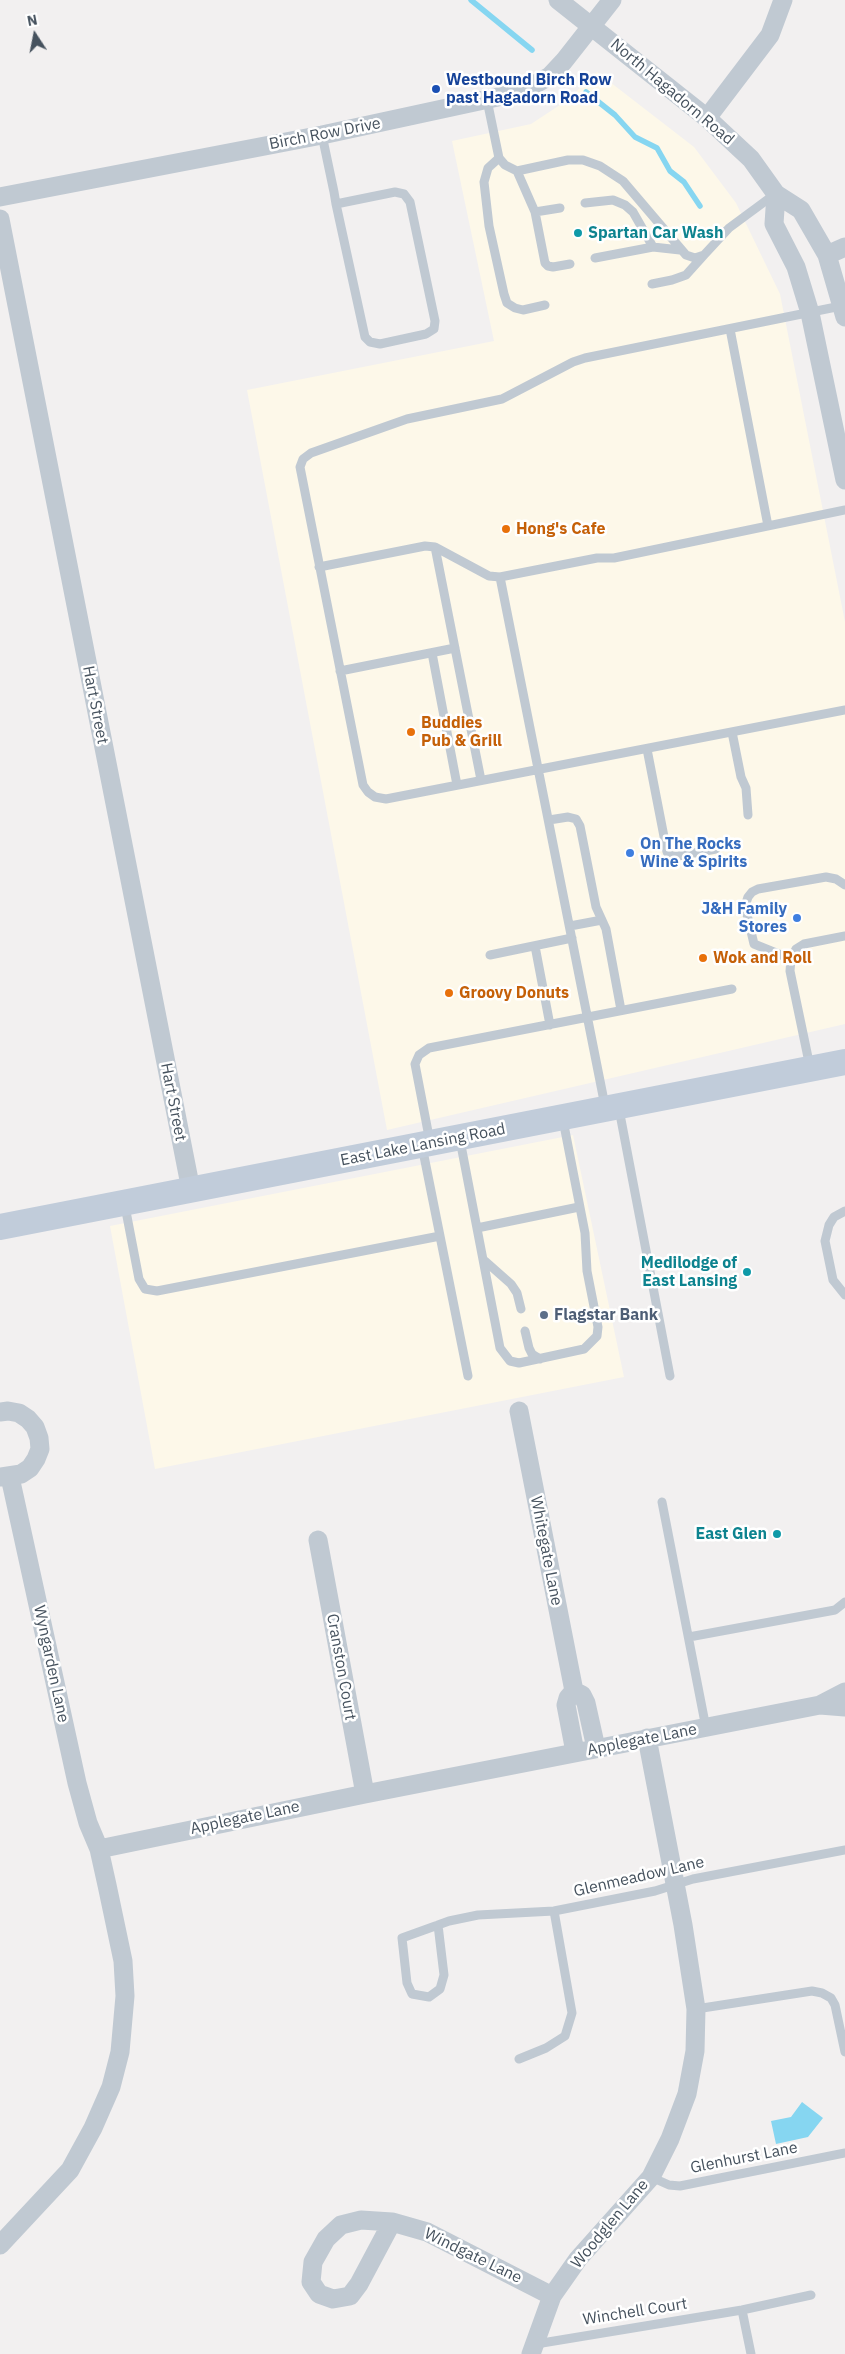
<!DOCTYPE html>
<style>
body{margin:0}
#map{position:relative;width:845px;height:2354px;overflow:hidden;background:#f2f0f0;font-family:"IBM Plex Sans",sans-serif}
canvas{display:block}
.north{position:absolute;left:10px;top:10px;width:50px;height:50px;-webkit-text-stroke:4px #fff;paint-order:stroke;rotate:349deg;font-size:14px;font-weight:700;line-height:20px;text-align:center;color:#46525e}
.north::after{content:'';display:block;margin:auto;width:18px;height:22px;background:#46525e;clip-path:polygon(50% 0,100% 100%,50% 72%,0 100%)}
</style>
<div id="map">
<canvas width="845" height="2354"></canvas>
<div class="north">N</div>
</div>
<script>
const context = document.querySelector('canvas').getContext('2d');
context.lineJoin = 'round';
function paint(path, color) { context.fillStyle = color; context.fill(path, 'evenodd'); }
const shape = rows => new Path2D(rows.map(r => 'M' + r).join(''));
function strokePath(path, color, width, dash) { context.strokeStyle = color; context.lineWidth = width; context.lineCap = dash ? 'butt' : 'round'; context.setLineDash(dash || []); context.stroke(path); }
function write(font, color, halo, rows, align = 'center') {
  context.font = font + ' "IBM Plex Sans",sans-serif'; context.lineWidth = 5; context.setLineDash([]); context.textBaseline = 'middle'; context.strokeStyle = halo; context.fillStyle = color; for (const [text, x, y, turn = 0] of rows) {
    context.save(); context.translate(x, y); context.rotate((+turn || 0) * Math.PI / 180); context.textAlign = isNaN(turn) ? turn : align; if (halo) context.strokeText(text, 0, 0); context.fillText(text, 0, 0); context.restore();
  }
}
const commercial = shape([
 [597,72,694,147,736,203,780,294,845,622,845,1024,387,1130,247,390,494,341,452,141,531,124,566,101],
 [573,1135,624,1377,155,1469,110,1226]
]);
const water = shape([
 [802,2102,823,2118,808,2137,776,2144,771,2121,791,2117]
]);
const stream = shape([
 [471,0,532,50],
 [586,92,615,115,635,137,657,148,670,171,684,182,700,206]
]);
const service = shape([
 [487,100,499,158,505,165,517,171,568,160,583,160,600,166,623,181,686,255,695,258,704,255,729,228,775,194],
 [322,135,334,192,336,204,365,337,370,342,380,344,426,334,434,329,435,321,410,202,404,194,395,192,336,204],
 [499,158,488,168,484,182,489,226,504,294,507,303,515,308,523,310,545,305],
 [517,171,535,212,545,263,548,266,553,267,570,264],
 [585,203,613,200,625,205,633,212,653,247],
 [535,212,560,208],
 [595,258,653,247,680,250],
 [652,284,672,280,686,275,704,255],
 [841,306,585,358,573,362,502,399,407,419,311,453,303,459,300,467,363,785,368,792,375,797,386,799,845,710],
 [730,329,768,526],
 [435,547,481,780],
 [319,567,425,546,435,547,489,576,500,577],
 [432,653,457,785],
 [340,671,455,648],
 [732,732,741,777,746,788,748,815],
 [647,749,667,852,671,856,678,856,716,849],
 [549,820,568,817,576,819,580,826,596,907,606,929,621,1010],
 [570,926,602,920],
 [535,946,550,1025],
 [490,955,572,938],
 [791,959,754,944,745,906,748,897,752,892,758,889,826,877,836,879,845,885],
 [810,1067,790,971,791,959,796,949,804,944,845,936],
 [605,1106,500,577,597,558,614,558,845,510],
 [619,1109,670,1376],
 [460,1140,500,1348,510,1361,519,1363,584,1349,597,1336,598,1327,587,1271,585,1233,563,1120],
 [430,1142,415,1064,419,1055,429,1048,732,989],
 [125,1206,139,1279,145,1289,157,1291,440,1236,422,1146],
 [845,1211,834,1217,829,1225,825,1241,833,1280,845,1295],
 [477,1228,579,1207],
 [440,1236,468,1376],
 [485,1261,511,1284,517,1293,521,1309],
 [525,1331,529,1348,532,1354,540,1359],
 [662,1502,706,1728],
 [689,1637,835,1610,845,1602],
 [438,1925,444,1975,440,1989,429,1997,412,1994,407,1983,402,1938,438,1925,449,1921,478,1915,554,1911,655,1891,693,1879,845,1850],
 [696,2009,812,1991,822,1993,831,1998,835,2005,845,2052],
 [519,2059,546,2048,565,2036,572,2013,554,1911],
 [651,2177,669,2185,680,2186,845,2153],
 [742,2310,751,2354],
 [536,2344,742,2310,811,2295]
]);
const minor = shape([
 [558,0,707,118,751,159,776,194,801,210,827,255,845,317],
 [707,118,770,35,783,0],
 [776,194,774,224,796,267,810,313,845,480],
 [0,197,322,135,507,95,530,87,550,76,564,61,612,0],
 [0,219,191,1190],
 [827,255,845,247],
 [519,1411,574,1691],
 [0,1412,8,1411,19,1413,28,1419,35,1427,39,1438,40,1449,36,1459,30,1468,21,1474,0,1477],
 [318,1540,365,1794],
 [574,1691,568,1698,566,1705,575,1752],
 [574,1691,582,1695,586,1703,596,1748],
 [820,1705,845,1692],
 [99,1849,365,1794,820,1705,845,1707],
 [392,2222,359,2284,350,2296,333,2299,319,2294,311,2282,313,2262,326,2239,341,2225,361,2220,392,2222,427,2232,552,2296],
 [0,2245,70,2170,93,2128,111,2087,120,2052,125,1996,123,1961,107,1885,99,1849,88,1823,77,1783,10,1477],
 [531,2354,552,2296,578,2259,651,2177,670,2139,687,2094,695,2051,696,2009,683,1925,647,1738]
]);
const secondary = shape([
 [0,1227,845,1062]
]);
const markers = [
 [436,89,5,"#1a4fb4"],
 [578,233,5,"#0f9aa8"],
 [506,529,5,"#e8710a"],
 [411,732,5,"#e8710a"],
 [630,853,5,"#3f7fe0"],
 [797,918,5,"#3f7fe0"],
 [703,958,5,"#e8710a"],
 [449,993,5,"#e8710a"],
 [747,1272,5,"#0f9aa8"],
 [544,1315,5,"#5c6f8a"],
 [777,1534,5,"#0f9aa8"]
];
const transitNames = [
 ["Westbound Birch Row",446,80],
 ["past Hagadorn Road",446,98]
];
const streetNames = [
 ["North Hagadorn Road",672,92,40],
 ["Birch Row Drive",325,134,-11],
 ["Hart Street",95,705,79],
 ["Hart Street",173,1102,79],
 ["East Lake Lansing Road",423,1145,-11],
 ["Whitegate Lane",546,1551,79],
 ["Wyngarden Lane",51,1664,78],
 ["Cranston Court",341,1667,80],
 ["Applegate Lane",642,1740,-11],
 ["Applegate Lane",245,1818,-12],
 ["Glenmeadow Lane",639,1877,-13],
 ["Glenhurst Lane",744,2158,-11],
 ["Woodglen Lane",610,2224,-50],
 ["Windgate Lane",473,2256,26],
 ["Winchell Court",635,2312,-9]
];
const cultureNames = [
 ["Spartan Car Wash",588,233,"left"],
 ["Medilodge of",737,1263],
 ["East Lansing",737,1281],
 ["East Glen",767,1534]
];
const foodNames = [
 ["Hong's Cafe",516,529],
 ["Buddies",421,723],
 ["Pub & Grill",421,741],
 ["Wok and Roll",713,958],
 ["Groovy Donuts",459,993]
];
const shopNames = [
 ["On The Rocks",640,844],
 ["Wine & Spirits",640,862],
 ["J&H Family",787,909,"right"],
 ["Stores",787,927,"right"]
];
const serviceNames = [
 ["Flagstar Bank",554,1315]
];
paint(commercial, '#fdf8e9');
paint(water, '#86d6f1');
strokePath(stream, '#86d6f1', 5.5);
strokePath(service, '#c0c9d2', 9);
strokePath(minor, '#c0c9d2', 19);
strokePath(secondary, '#c1ccda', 26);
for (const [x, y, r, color] of markers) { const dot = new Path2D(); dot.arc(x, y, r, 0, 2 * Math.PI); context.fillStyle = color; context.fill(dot); strokePath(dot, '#fff', 2); }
write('bold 16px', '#164399', '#fff', transitNames, 'left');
write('16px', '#46525e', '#fff', streetNames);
write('bold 16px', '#0d838f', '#fff', cultureNames, 'right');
write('bold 16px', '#c56008', '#fff', foodNames, 'left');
write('bold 16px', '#366cbe', '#fff', shopNames, 'left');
write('bold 16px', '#4e5e75', '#fff', serviceNames, 'left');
</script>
